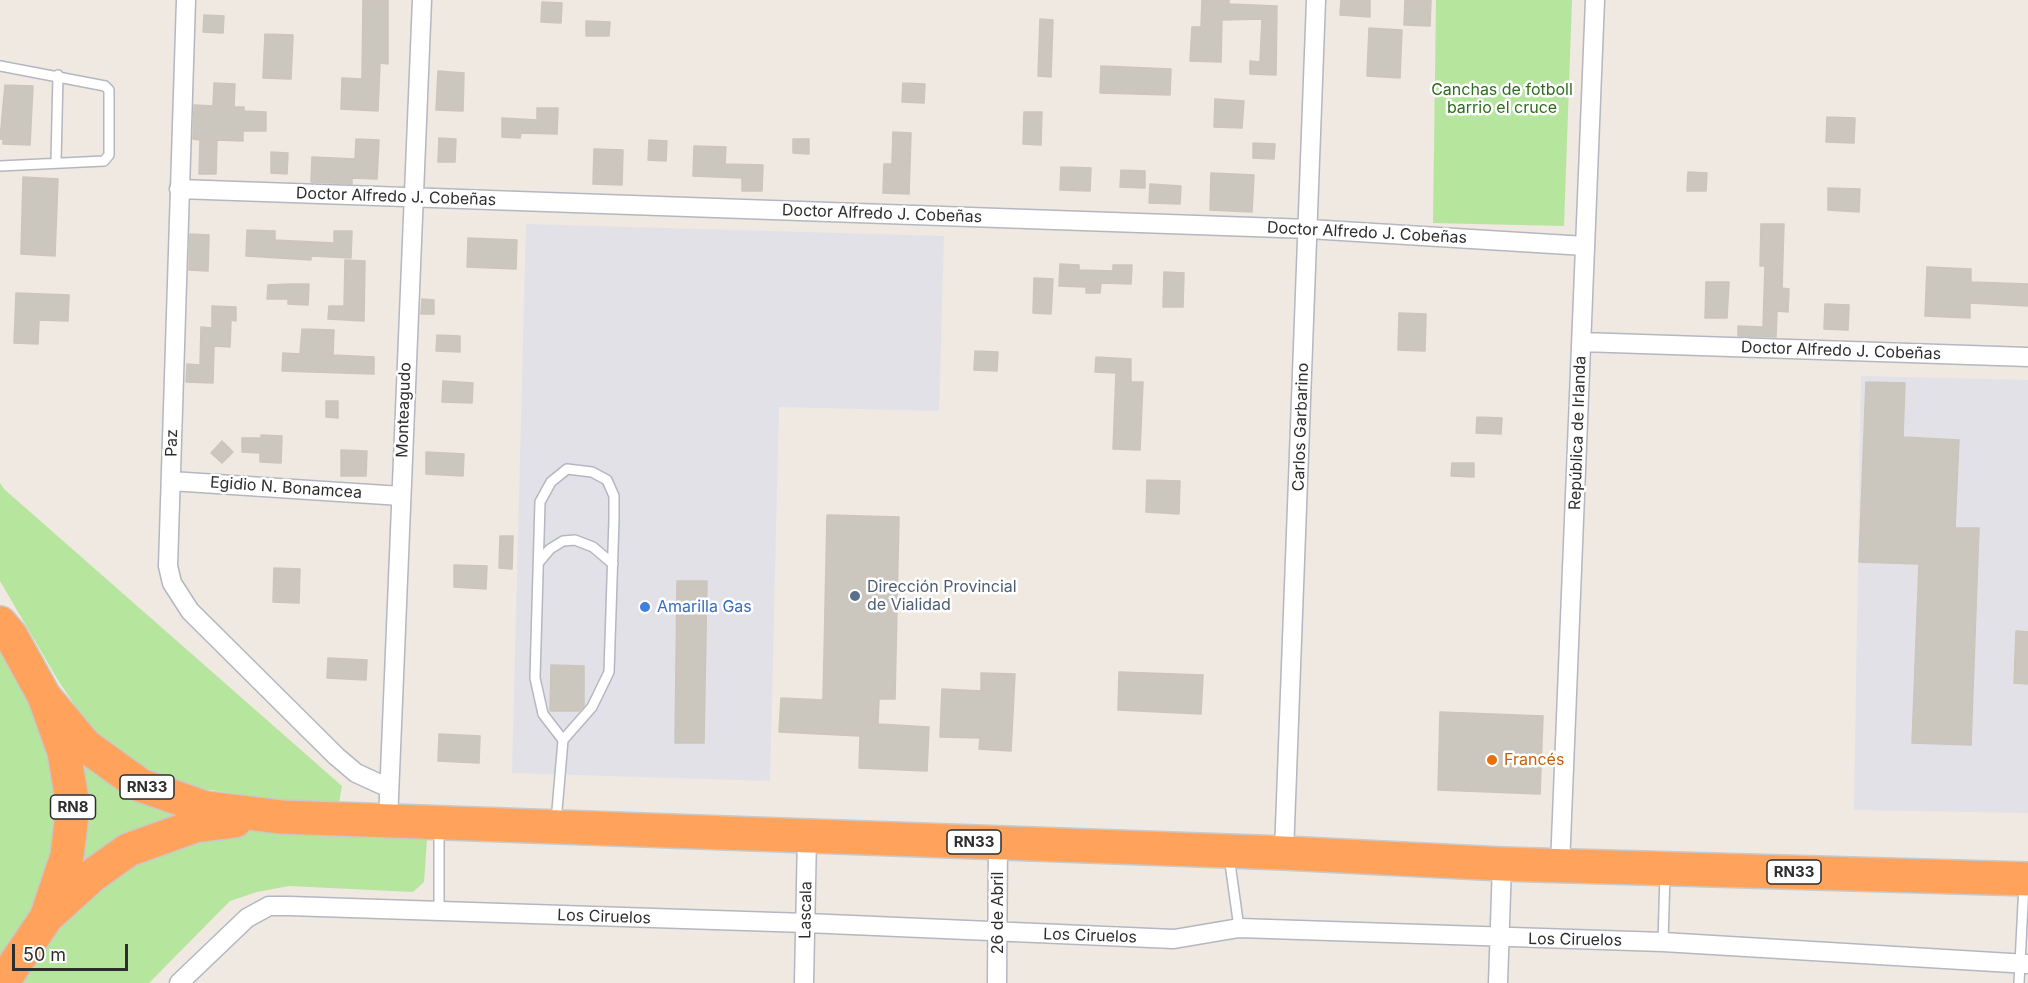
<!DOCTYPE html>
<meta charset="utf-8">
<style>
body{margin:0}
#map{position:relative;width:2028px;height:983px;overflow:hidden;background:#efe9e1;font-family:Inter,sans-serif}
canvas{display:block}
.scale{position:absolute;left:12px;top:944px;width:116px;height:27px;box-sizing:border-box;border:3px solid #2e2e2e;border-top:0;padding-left:8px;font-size:18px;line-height:21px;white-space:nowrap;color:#2e2e2e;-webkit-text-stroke:4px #fff;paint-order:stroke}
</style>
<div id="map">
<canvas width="2028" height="983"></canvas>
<div class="scale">50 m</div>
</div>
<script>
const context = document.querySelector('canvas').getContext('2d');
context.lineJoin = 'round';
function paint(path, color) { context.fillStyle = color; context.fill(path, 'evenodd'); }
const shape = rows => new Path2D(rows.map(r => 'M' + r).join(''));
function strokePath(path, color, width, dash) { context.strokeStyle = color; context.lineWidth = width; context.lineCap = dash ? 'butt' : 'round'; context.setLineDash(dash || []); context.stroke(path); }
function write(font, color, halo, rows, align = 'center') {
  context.font = font + ' Inter,sans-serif'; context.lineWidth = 5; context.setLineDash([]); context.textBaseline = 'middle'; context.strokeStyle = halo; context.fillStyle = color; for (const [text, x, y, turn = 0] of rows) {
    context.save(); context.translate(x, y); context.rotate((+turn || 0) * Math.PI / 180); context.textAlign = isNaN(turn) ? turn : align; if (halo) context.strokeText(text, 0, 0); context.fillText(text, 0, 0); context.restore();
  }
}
const industrial = shape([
 [526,224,944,236,939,411,779,407,770,781,512,773],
 [1861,376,2028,380,2028,813,1854,810]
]);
const green = shape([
 [1436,0,1572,0,1564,226,1433,223],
 [0,483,4,489,342,786,339,803,275,801,188,786,126,759,92,730,59,682,0,581],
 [0,644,36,706,60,785,54,852,30,911,0,959],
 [70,743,195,818,69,878],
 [250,829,427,840,424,882,413,892,289,886,257,892,230,901,149,983,17,983,31,961,83,897,155,850]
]);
const building = shape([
 [363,0,388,0,388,64,380,63,378,111,341,109,342,78,362,79,363,0],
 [1202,0,1229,0,1229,4,1277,6,1276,75,1250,74,1250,61,1260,62,1262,19,1222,20,1221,62,1190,61,1192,27,1201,27,1202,0],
 [1341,0,1370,0,1370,17,1340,15,1341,0],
 [1405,0,1431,0,1430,26,1404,25,1405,0],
 [542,2,562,3,561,23,541,22,542,2],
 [204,15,224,16,223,33,203,32,204,15],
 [1040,19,1053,20,1051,77,1038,76,1040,19],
 [586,21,610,22,609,36,586,36,586,21],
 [1369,28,1402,30,1400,78,1367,76,1369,28],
 [265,34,293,35,291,79,263,78,265,34],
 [1101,66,1171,69,1170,95,1100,93,1101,66],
 [438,71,464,73,463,111,436,110,438,71],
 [214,83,235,84,234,107,244,107,244,111,266,112,266,131,243,131,243,141,217,140,216,174,199,174,200,140,193,139,194,105,213,106,214,83],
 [903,83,925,84,924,103,902,102,903,83],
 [5,85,33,86,30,145,3,144,3,139,0,139,5,85],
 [1215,99,1244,101,1242,128,1214,127,1215,99],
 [537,108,558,108,557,134,521,133,520,138,502,137,502,118,537,120,537,108],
 [1024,112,1042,112,1041,145,1023,144,1024,112],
 [1827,117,1855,118,1854,143,1826,142,1827,117],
 [893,132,911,133,909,194,883,193,884,164,892,164,893,132],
 [439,138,456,139,455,162,438,162,439,138],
 [356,139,379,140,377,179,352,178,352,184,311,182,312,157,355,159,356,139],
 [793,139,809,139,809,154,793,153,793,139],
 [649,140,667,141,666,161,648,160,649,140],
 [1253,143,1275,144,1274,159,1253,158,1253,143],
 [694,146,726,147,725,164,763,165,762,191,742,191,742,178,693,176,694,146],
 [594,149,623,150,622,185,593,184,594,149],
 [271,152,288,153,287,174,271,173,271,152],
 [1061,167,1091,168,1090,191,1060,190,1061,167],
 [1121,170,1145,171,1145,188,1120,187,1121,170],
 [1688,172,1707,173,1706,191,1687,191,1688,172],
 [1211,173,1254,175,1252,212,1210,210,1211,173],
 [23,177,58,179,55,256,21,254,23,177],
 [1150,184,1181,186,1180,204,1149,203,1150,184],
 [1828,188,1860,189,1859,212,1828,210,1828,188],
 [1761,224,1784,224,1782,288,1789,289,1788,312,1777,311,1776,337,1738,336,1738,326,1763,327,1765,266,1760,266,1761,224],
 [247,230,275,231,275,240,334,243,334,231,352,231,351,258,311,256,311,260,246,256,247,230],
 [190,234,209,235,208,271,189,270,190,234],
 [468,238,517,240,516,269,467,267,468,238],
 [345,260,365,261,364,321,328,319,329,306,344,306,345,260],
 [1060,264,1079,265,1079,270,1113,271,1113,265,1132,265,1131,284,1101,283,1100,293,1086,293,1086,287,1059,286,1060,264],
 [1927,267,1971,269,1971,282,2028,284,2028,306,1970,303,1970,318,1925,316,1927,267],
 [1164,272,1184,273,1183,307,1163,307,1164,272],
 [1034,278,1053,279,1051,314,1033,313,1034,278],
 [1706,282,1729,282,1727,318,1705,318,1706,282],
 [289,284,309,284,308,305,288,304,288,299,267,299,268,285,289,284],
 [16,293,69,295,68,321,39,320,38,344,14,343,16,293],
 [422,299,434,300,434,314,421,314,422,299],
 [1825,304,1849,305,1848,330,1824,329,1825,304],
 [212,306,236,307,236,321,231,320,230,347,214,346,213,383,186,382,187,364,200,365,201,327,212,328,212,306],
 [1399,313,1426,314,1425,351,1398,350,1399,313],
 [302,329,334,330,333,355,374,357,374,374,282,371,283,353,300,354,302,329],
 [437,335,460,336,460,352,436,351,437,335],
 [975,351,998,352,997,371,974,370,975,351],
 [1096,357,1131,359,1131,382,1143,382,1140,450,1113,449,1116,373,1095,372,1096,357],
 [443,381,473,383,472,403,442,402,443,381],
 [1866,382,1905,383,1903,437,1959,440,1955,528,1979,528,1971,745,1912,743,1919,564,1859,562,1866,382],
 [326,401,338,401,338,418,326,417,326,401],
 [1477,417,1502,418,1501,434,1476,433,1477,417],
 [261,435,282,436,281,463,260,462,260,453,242,452,242,438,261,438,261,435],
 [222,441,233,452,222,463,211,453,222,441],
 [341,450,367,451,366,476,341,476,341,450],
 [426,452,464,454,463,476,426,474,426,452],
 [1452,463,1474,463,1474,477,1451,476,1452,463],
 [1147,480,1180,481,1179,514,1146,512,1147,480],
 [827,515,899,517,895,699,879,699,878,724,929,727,927,771,859,768,860,736,779,732,781,698,823,700,827,515],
 [500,536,513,536,512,569,499,568,500,536],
 [454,565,487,566,486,589,454,587,454,565],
 [274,568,300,569,299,603,273,602,274,568],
 [677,581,707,581,704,743,675,743,677,581],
 [2016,631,2028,632,2028,684,2014,683,2016,631],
 [328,658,367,660,366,680,327,678,328,658],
 [551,665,584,666,584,706,579,711,550,711,551,665],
 [1119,672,1203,675,1201,714,1118,710,1119,672],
 [981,673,1015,674,1011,751,979,749,980,738,940,737,942,689,981,691,981,673],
 [1440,712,1543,716,1540,794,1438,790,1440,712],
 [439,734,480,736,479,763,438,761,439,734]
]);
const lane = shape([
 [0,66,105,86,109,90,109,155,104,161,0,166],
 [56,162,58,75],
 [539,562,550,549,563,541,575,540,593,547,613,564],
 [556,822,563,740,592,707,609,672,614,519,614,496,607,480,592,472,567,469,551,482,540,502,535,678,543,714,563,740],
 [1229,856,1239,928],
 [439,912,439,828],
 [1663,942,1665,874],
 [2019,983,2024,884]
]);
const street = shape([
 [186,0,168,566,172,583,190,611,336,756,356,773,389,788],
 [179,189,1309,229,1585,246],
 [1582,342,2028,357],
 [171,481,401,496],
 [388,821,422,0],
 [1284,853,1316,0],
 [1560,866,1595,0],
 [179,983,247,918,269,906,289,906,806,923,1174,939,1239,928,1663,942,2028,964],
 [804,983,807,836],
 [997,983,998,843],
 [1498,983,1502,864]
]);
const highway = shape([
 [0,623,11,636,44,696,64,752,73,806,67,856,46,918,2,983],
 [44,696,86,746,140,785,206,808,281,817,1284,853,1502,864,2028,879],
 [50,914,93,875,128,850,195,826,235,821]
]);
const markers = [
 [855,596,6,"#5c6f8a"],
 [645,607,6,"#3f7fe0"],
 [1492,760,6,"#e8710a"]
];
const shields = [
 [147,787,54],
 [73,807,45],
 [974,842,54],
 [1794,872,54]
];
const shieldNames = [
 ["RN33",147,787],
 ["RN8",73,807],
 ["RN33",974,842],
 ["RN33",1794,872]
];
const parkNames = [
 ["Canchas de fotboll",1502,90],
 ["barrio el cruce",1502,108]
];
const streetNames = [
 ["Doctor Alfredo J. Cobeñas",396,197,2],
 ["Doctor Alfredo J. Cobeñas",882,214,2],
 ["Doctor Alfredo J. Cobeñas",1367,233,3],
 ["Doctor Alfredo J. Cobeñas",1841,351,2],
 ["Monteagudo",404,410,-88],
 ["Carlos Garbarino",1301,427,-88],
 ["República de Irlanda",1578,433,-88],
 ["Paz",172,443,-89],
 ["Egidio N. Bonamcea",286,488,4],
 ["Lascala",806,910,-89],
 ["26 de Abril",998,913,-90],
 ["Los Ciruelos",604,917,2],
 ["Los Ciruelos",1090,936,2],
 ["Los Ciruelos",1575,940,1]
];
const serviceNames = [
 ["Dirección Provincial",867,587],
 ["de Vialidad",867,605]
];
const shopNames = [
 ["Amarilla Gas",657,607]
];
const foodNames = [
 ["Francés",1504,760]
];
paint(industrial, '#e3e1e8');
paint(green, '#b6e59e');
paint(building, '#cbc7bf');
strokePath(building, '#cbc5ba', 1.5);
strokePath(lane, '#b4b7c1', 12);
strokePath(street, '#b4b7c1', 21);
strokePath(highway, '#c9c9c9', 36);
strokePath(lane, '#fff', 9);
strokePath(street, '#fff', 18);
strokePath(highway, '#ffa35c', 33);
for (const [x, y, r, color] of markers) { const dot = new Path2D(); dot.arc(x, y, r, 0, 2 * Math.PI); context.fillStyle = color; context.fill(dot); strokePath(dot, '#fff', 2); }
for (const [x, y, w] of shields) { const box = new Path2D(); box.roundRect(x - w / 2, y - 12, w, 24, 4.5); context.fillStyle = '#fff'; context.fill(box); strokePath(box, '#2e2e2e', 1.5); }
write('bold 15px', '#2e2e2e', null, shieldNames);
write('16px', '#2c6e1b', '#fff', parkNames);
write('16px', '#2e2e2e', '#fff', streetNames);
write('16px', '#4e5e75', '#fff', serviceNames, 'left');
write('16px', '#366cbe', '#fff', shopNames, 'left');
write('16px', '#c56008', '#fff', foodNames, 'left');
</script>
